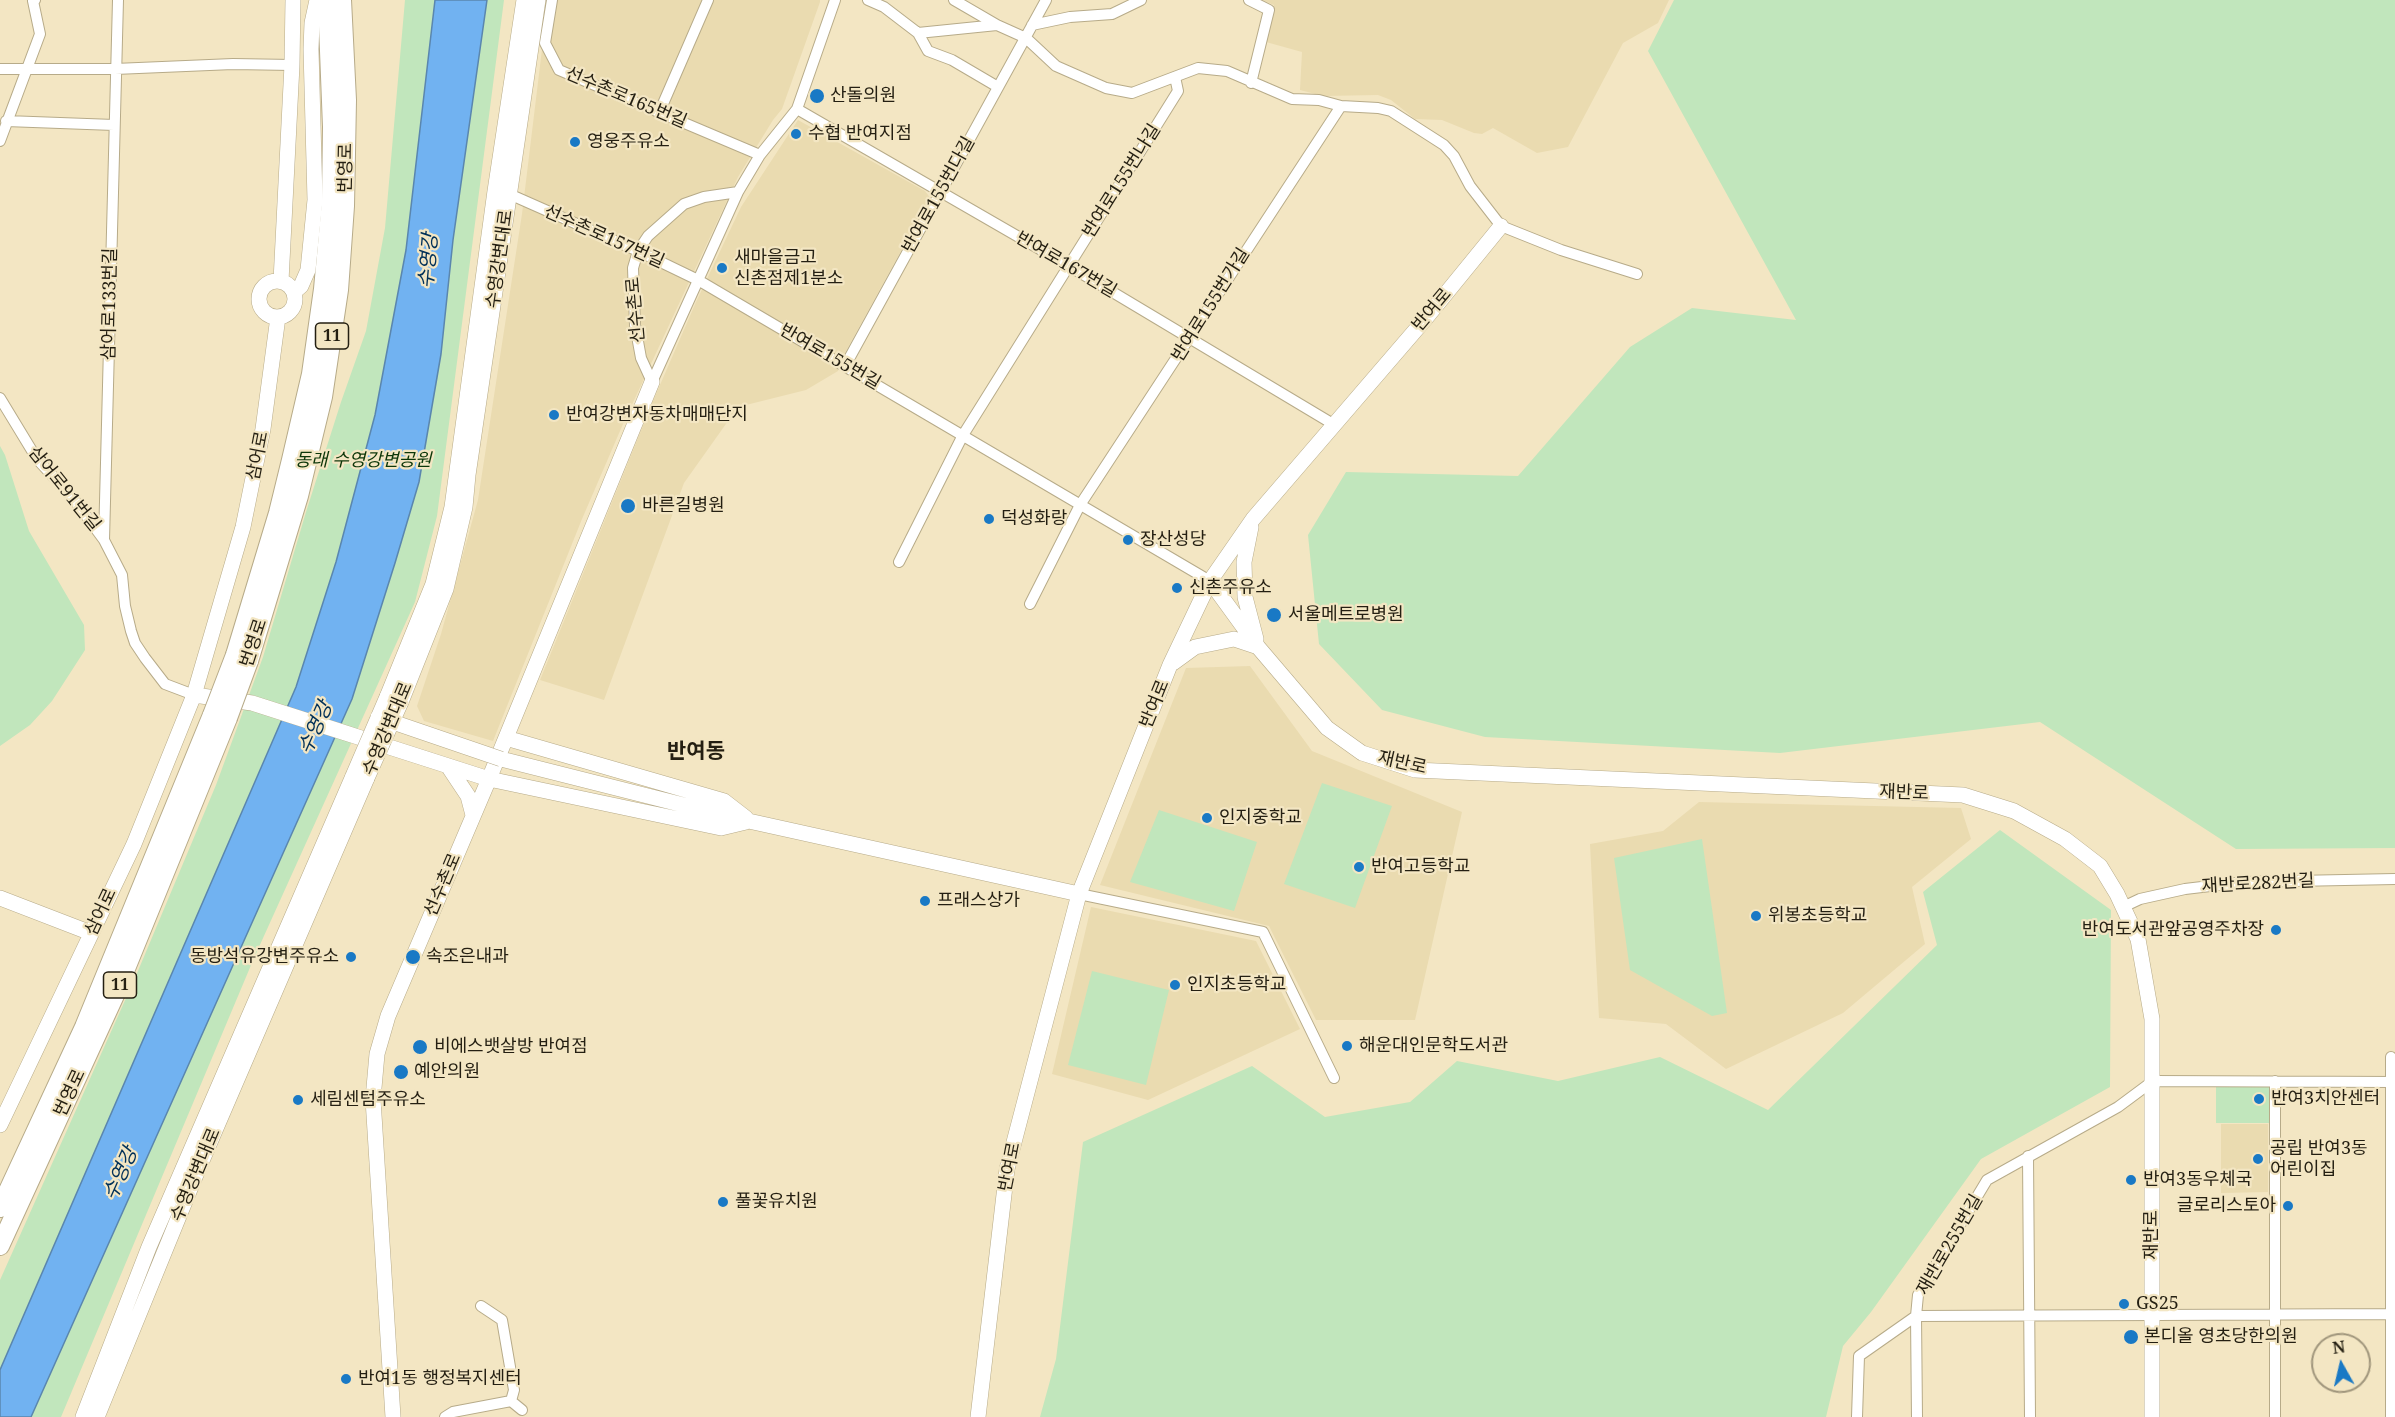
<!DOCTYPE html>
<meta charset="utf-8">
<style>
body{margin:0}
#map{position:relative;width:2395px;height:1417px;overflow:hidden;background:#f3e6c3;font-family:"Noto Serif",serif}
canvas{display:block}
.north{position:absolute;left:2311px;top:1333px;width:60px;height:60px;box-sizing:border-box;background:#f3e6c3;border:2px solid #a0967c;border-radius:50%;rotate:352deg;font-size:16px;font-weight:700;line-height:24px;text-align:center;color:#241f12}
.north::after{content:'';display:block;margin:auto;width:21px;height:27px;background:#1979c5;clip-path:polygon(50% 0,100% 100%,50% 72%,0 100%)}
</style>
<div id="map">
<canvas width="2395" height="1417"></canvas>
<div class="north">N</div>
</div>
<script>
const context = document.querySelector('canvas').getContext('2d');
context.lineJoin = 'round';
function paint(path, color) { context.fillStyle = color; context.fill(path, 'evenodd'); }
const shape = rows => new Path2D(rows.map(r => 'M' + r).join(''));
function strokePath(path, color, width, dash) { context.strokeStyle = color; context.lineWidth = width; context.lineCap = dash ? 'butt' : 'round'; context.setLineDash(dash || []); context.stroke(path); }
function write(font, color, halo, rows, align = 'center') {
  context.font = font + ' "Noto Serif","Noto Sans KR",serif'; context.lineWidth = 4.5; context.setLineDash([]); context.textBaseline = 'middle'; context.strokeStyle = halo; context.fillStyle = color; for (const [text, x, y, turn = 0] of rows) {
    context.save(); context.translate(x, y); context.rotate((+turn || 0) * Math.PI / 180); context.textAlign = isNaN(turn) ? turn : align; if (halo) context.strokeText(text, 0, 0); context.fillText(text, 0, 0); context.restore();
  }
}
const built = shape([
 [548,0,820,0,820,2,782,109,773,120,738,177,623,424,582,519,493,741,424,721,417,706,441,634,478,500,522,214],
 [1262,0,1669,0,1658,23,1623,43,1568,147,1537,153,1493,128,1482,134,1474,133,1442,120,1415,119,1391,100,1378,95,1323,96,1300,90,1302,52,1266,42,1274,5],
 [798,120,925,191,932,200,907,240,846,351,838,371,806,390,738,407,684,483,604,700,540,680,653,401,696,302,741,207],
 [1250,666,1312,751,1462,812,1415,1020,1316,1020,1269,926,1100,885,1186,668],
 [1699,802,1961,808,1971,839,1912,887,1925,944,1843,1013,1726,1069,1666,1024,1599,1018,1590,844,1663,831],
 [1091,907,1256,941,1300,1029,1148,1100,1052,1074],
 [2221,1124,2268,1124,2268,1192,2221,1193]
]);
const green = shape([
 [405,0,504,0,437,516,415,602,254,958,61,1417,0,1417,0,1280,135,978,216,785,263,657,306,512,341,402,366,331,385,228],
 [1674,0,2395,0,2395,848,2236,849,2040,722,1780,753,1485,737,1382,710,1319,644,1308,535,1346,472,1518,476,1630,347,1692,308,1796,320,1648,51],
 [0,446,5,455,29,531,84,625,85,650,52,701,30,725,0,746],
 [1322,783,1392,806,1355,908,1284,884],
 [1159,810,1257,842,1234,911,1130,882],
 [2000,830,2111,910,2110,1087,1981,1159,1871,1312,1843,1346,1826,1417,1040,1417,1056,1359,1083,1142,1252,1066,1325,1117,1410,1102,1457,1061,1558,1081,1660,1057,1768,1110,1937,945,1923,892],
 [1702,839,1727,1013,1712,1016,1630,970,1614,858],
 [1092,971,1169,990,1146,1085,1068,1065],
 [2216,1081,2275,1081,2275,1123,2216,1123]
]);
const water = shape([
 [435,0,487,0,453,240,441,354,419,482,395,563,352,699,31,1417,0,1417,0,1370,296,687,336,562,375,415,406,250,435,0]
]);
const street = shape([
 [552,0,545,43,559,70,760,155],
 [868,0,884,7,918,33,928,51,952,60,998,87],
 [954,0,997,25,1026,38,1056,66,1106,88,1132,93,1198,68,1227,71,1292,99,1319,100,1341,106,1378,108,1391,111,1444,145,1454,156,1470,186,1501,226,1561,250,1637,274],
 [1249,0,1269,10,1251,83],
 [1032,25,1070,17,1112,14,1141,0],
 [918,33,997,25],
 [0,69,115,69,233,64,292,65],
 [797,109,1069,266,1333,424],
 [659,113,708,0],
 [6,121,114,125],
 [0,141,40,34,33,1,35,0],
 [509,194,638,251,698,280,1210,581],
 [845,366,1046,0],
 [652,382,738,192,760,155,797,109,835,0],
 [652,382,641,358,635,325,633,268,638,251,648,236,684,204,704,197,738,192],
 [0,398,37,459,73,498,104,540,122,575,125,606,131,631,135,643,145,658,165,684,194,695],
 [104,540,118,0],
 [899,562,963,435,1178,91,1175,77],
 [1030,604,1080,505,1341,106],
 [1079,894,1263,932,1334,1078],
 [2123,907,2140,899,2185,889,2244,882,2395,879],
 [2391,1057,2391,1417],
 [2028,1156,2030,1417],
 [481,1306,502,1320,514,1390,511,1401],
 [1916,1316,2395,1314],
 [445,1417,453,1412,511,1401,522,1410],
 [1857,1417,1859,1356,1916,1316],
 [1917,1417,1916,1316,1918,1295,1987,1180,2118,1107,2153,1081,2395,1082],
 [2275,1417,2275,1081]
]);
const secondary = shape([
 '259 299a18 18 0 1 1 36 0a18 18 0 1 1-36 0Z',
 [281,281,292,65,293,0],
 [294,292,301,286,308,270,315,200,311,49,312,23,317,0],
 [1251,527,1244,562,1245,597,1256,639],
 [1210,581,1258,647,1327,728,1362,753,1415,770,1963,795,2014,811,2065,839,2100,866,2117,894,2138,939,2152,1019,2152,1417],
 [1173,663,1195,647,1234,639,1258,647],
 [194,695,252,703,489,779,721,828,746,822],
 [387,697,433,584,452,507,495,191,524,0],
 [401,702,446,589,465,507,468,475,538,0],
 [506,738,724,801,746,818],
 [501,759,735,818,1079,894],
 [448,766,468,796,473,815],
 [0,898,91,933],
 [0,1125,134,844,194,695,243,527,263,429,278,317],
 [83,1417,149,1247,353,776],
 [97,1417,195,1177,367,778],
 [393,1417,373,1099,377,1054,388,1016,489,779,652,382],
 [978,1417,1007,1169,1079,894,1170,665,1210,581,1253,519,1426,318,1501,226]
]);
const highway = shape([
 [235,655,278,513,291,460,311,374,323,289,331,201,332,127,327,0],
 [249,661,299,496,323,397,339,290,345,206,347,100,342,0],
 [0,1208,84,1027,212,715],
 [0,1246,116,993,228,718]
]);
const secondaryBridge = shape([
 [378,717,501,759],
 [353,776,387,697],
 [367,778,401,702]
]);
const highwayBridge = shape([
 [212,715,235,655],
 [228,718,249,661]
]);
const markers = [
 [817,96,8,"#1979c5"],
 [796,134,6,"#1979c5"],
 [575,142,6,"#1979c5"],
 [722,268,6,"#1979c5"],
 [554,415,6,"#1979c5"],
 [628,506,8,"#1979c5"],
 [989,519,6,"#1979c5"],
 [1128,540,6,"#1979c5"],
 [1177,588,6,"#1979c5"],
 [1274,615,8,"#1979c5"],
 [1207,818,6,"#1979c5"],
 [1359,867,6,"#1979c5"],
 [925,901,6,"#1979c5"],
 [1756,916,6,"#1979c5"],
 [2276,930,6,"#1979c5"],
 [351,957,6,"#1979c5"],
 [413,957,8,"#1979c5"],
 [1175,985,6,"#1979c5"],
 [1347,1046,6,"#1979c5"],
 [420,1047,8,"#1979c5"],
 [401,1072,8,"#1979c5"],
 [2259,1099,6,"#1979c5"],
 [298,1100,6,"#1979c5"],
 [2258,1159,6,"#1979c5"],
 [2131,1180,6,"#1979c5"],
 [723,1202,6,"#1979c5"],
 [2288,1206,6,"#1979c5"],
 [2124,1304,6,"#1979c5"],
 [2131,1337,8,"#1979c5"],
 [346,1379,6,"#1979c5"]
];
const shields = [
 [332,336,33],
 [120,985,33]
];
const shieldNames = [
 ["11",332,336],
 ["11",120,985]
];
const poiNames = [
 ["산돌의원",830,96],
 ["수협 반여지점",808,134],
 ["영웅주유소",587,142],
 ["새마을금고",734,258],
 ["신촌점제1분소",734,279],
 ["반여강변자동차매매단지",566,415],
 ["바른길병원",642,506],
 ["덕성화랑",1001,519],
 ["장산성당",1140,540],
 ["신촌주유소",1189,588],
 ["서울메트로병원",1288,615],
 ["인지중학교",1219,818],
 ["반여고등학교",1371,867],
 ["프래스상가",937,901],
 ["위봉초등학교",1768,916],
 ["반여도서관앞공영주차장",2264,930,"right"],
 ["동방석유강변주유소",339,957,"right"],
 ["속조은내과",426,957],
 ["인지초등학교",1187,985],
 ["해운대인문학도서관",1359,1046],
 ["비에스뱃살방 반여점",434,1047],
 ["예안의원",414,1072],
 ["반여3치안센터",2271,1099],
 ["세림센텀주유소",310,1100],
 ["공립 반여3동",2270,1149],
 ["어린이집",2270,1170],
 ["반여3동우체국",2143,1180],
 ["풀꽃유치원",735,1202],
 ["글로리스토아",2276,1206,"right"],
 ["GS25",2136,1304],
 ["본디올 영초당한의원",2144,1337],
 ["반여1동 행정복지센터",358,1379]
];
const streetNames = [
 ["선수촌로165번길",626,98,23],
 ["번영로",346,168,-89],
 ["반여로155번나길",1122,181,-58],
 ["반여로155번다길",939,195,-61],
 ["선수촌로157번길",604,237,24],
 ["수영강변대로",500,259,-82],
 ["반여로167번길",1066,265,30],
 ["삼어로133번길",110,304,-89],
 ["반여로155번가길",1211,305,-58],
 ["선수촌로",636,310,-95],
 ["반여로",1432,310,-50],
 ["반여로155번길",830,357,30],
 ["삼어로",258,456,-79],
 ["삼어로91번길",64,489,51],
 ["번영로",254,643,-72],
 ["반여로",1155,704,-68],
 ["수영강변대로",388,729,-67],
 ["재반로",1402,763,13],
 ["재반로",1904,793,2],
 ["재반로282번길",2258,884,-3],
 ["선수촌로",443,885,-67],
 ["삼어로",101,912,-65],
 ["번영로",70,1093,-65],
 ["반여로",1010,1167,-79],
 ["수영강변대로",196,1175,-67],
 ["재반로",2152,1235,-90],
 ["재반로255번길",1950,1245,-60]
];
const parkNames = [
 ["동래 수영강변공원",363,461]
];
const waterNames = [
 ["수영강",429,261,-85],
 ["수영강",316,728,-66],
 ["수영강",121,1174,-66]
];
const quarterNames = [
 ["반여동",696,752]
];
paint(built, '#eadbb0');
paint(green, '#c1e6bc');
paint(water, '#71b2f1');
strokePath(water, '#5a86ae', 1.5);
strokePath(street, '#b7ab89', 12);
strokePath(secondary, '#b7ab89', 16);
strokePath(highway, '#b7ab89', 20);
strokePath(street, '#fff', 10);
strokePath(secondary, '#fff', 15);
strokePath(highway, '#fff', 18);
strokePath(secondaryBridge, '#b7ab89', 16, []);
strokePath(highwayBridge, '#b7ab89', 20, []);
strokePath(secondaryBridge, '#fff', 15);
strokePath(highwayBridge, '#fff', 18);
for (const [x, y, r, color] of markers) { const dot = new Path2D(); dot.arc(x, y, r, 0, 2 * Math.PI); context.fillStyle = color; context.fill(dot); strokePath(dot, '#f3e6c3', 2); }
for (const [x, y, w] of shields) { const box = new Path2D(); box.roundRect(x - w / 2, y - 13, w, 26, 4.5); context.fillStyle = '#f3e6c3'; context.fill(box); strokePath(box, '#241f12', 1.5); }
write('bold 16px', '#241f12', null, shieldNames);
write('18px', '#241f12', '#f3e6c3', poiNames, 'left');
write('18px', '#241f12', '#f3e6c3', streetNames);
write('italic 18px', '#0c3609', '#f3e6c3', parkNames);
write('italic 20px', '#003058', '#f3e6c3', waterNames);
write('bold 21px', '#241f12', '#f3e6c3', quarterNames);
</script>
